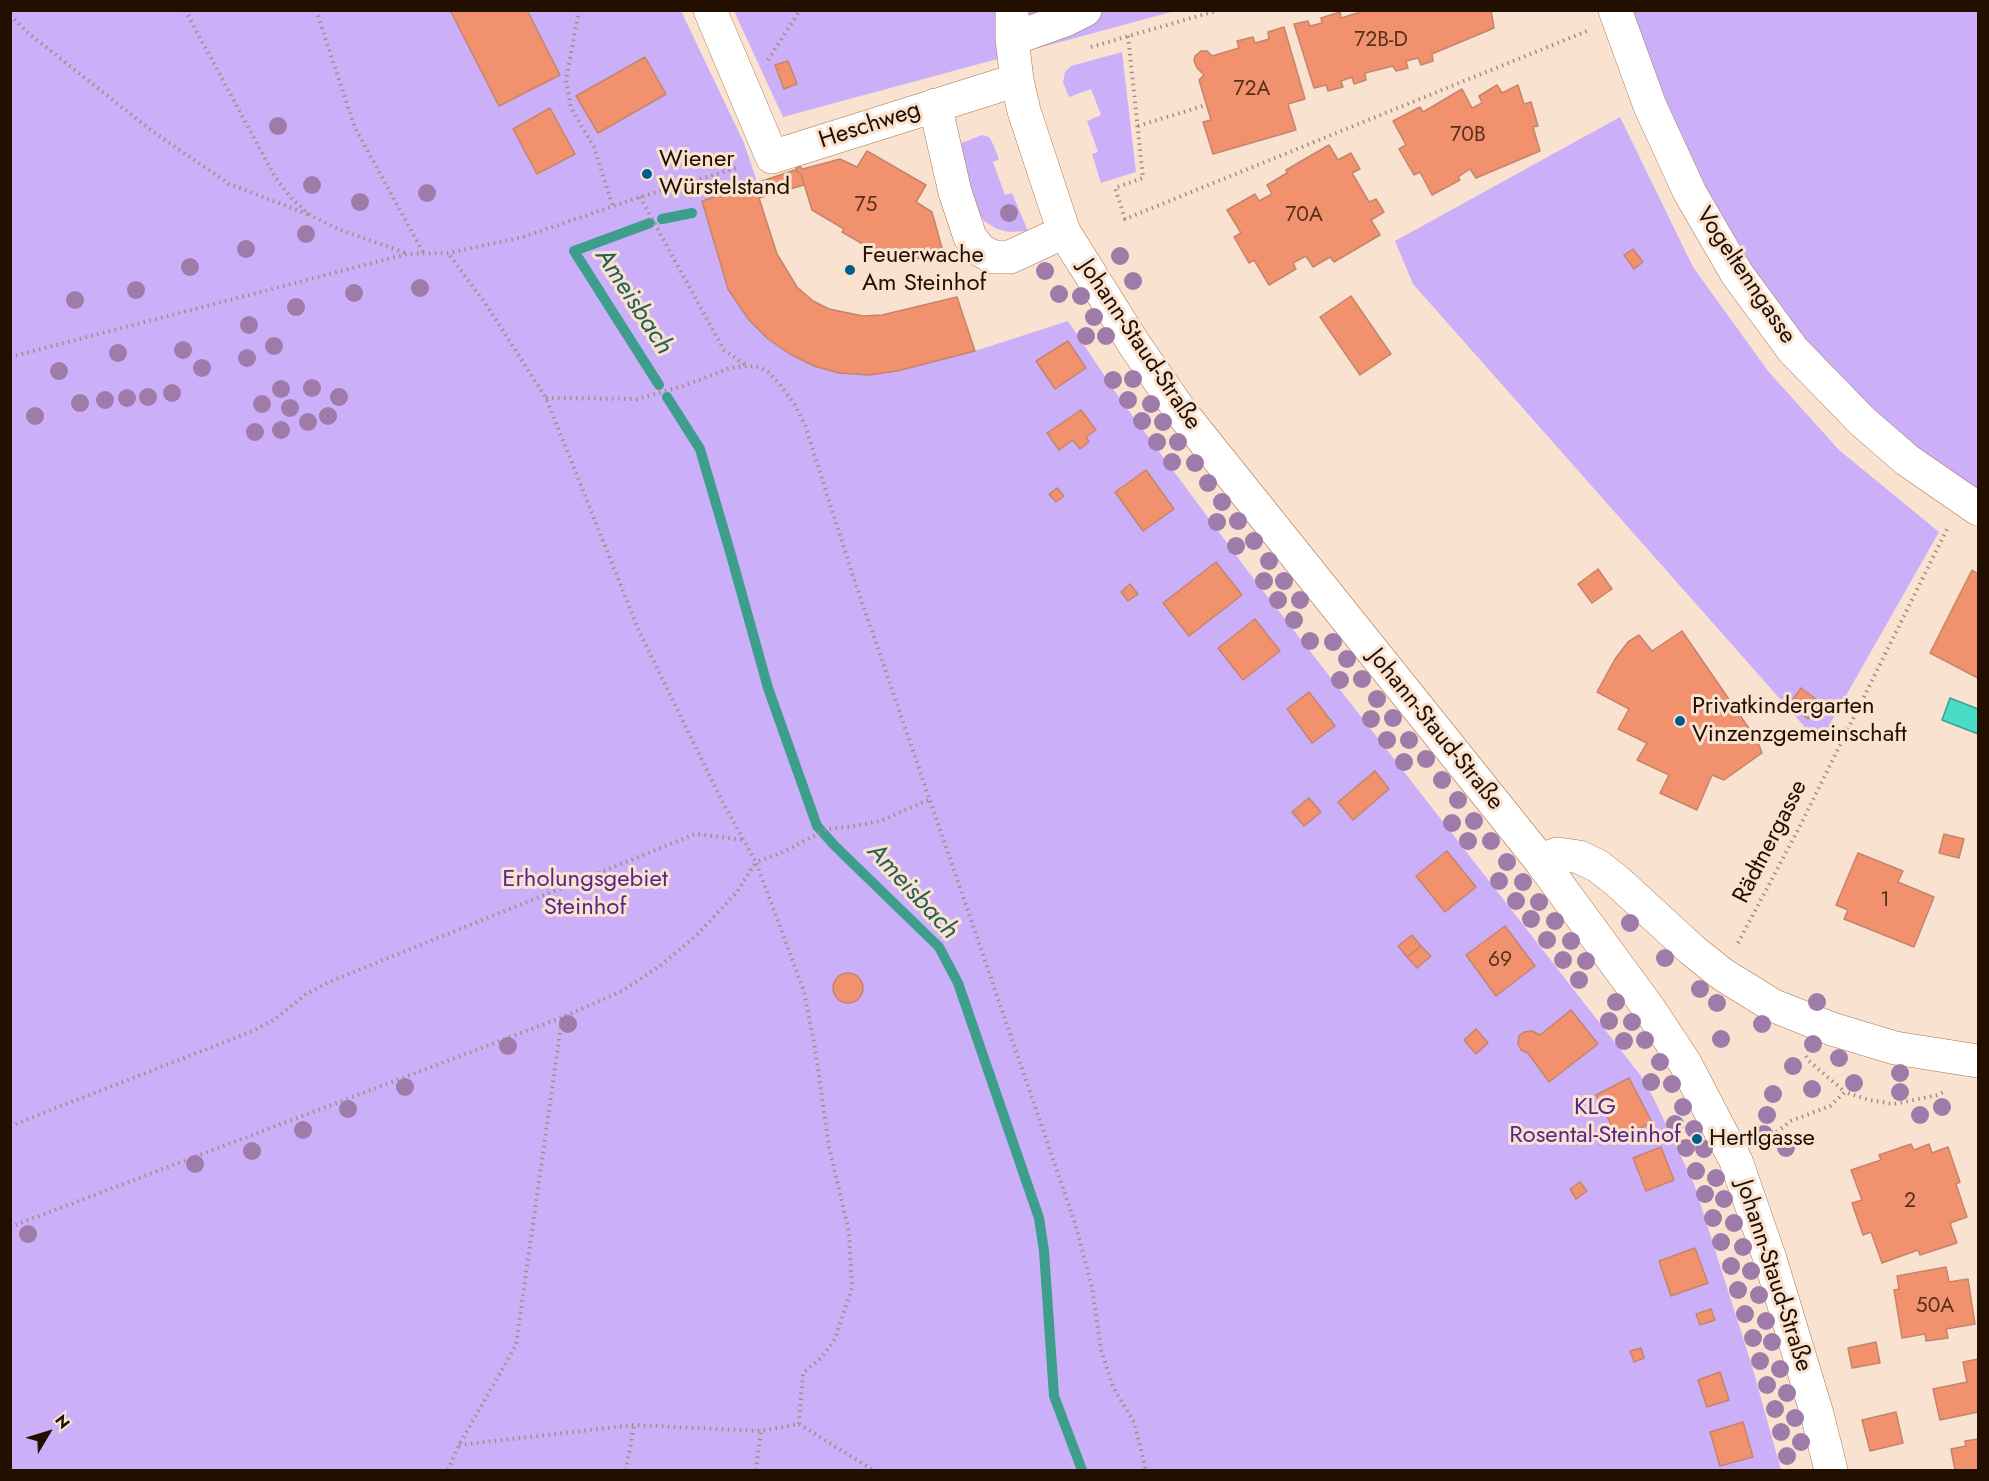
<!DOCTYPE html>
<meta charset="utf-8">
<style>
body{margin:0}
#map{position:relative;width:1989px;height:1481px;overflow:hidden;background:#f9e2d0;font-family:Jost,sans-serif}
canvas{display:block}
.frame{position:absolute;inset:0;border:12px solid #220f00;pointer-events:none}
.north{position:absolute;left:18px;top:1403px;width:60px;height:60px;-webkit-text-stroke:4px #f9e2d0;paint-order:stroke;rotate:52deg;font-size:16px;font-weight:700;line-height:24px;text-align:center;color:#220f00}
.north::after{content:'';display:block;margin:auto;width:21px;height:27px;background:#220f00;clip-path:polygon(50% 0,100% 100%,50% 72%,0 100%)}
</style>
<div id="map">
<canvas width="1989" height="1481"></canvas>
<div class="frame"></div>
<div class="north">N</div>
</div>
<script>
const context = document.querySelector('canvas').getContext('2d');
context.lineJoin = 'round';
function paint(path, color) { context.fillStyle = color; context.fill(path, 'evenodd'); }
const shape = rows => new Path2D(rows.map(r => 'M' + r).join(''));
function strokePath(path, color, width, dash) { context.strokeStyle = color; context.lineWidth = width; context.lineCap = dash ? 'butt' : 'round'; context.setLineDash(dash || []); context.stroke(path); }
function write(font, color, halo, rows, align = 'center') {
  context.font = font + ' Jost,sans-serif'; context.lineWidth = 6; context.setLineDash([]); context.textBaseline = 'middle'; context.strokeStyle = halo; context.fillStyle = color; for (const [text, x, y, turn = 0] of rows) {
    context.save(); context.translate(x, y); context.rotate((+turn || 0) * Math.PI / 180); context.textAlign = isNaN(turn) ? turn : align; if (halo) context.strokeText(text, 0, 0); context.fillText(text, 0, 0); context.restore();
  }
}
const green = shape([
 [10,11,681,11,744,143,757,182,702,201,728,289,869,375,897,371,975,351,1068,321,1120,399,1253,578,1641,1076,1654,1099,1694,1184,1752,1366,1781,1470,11,1470],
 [734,11,1175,11,783,117],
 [1628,11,1978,11,1978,498,1915,452,1801,342,1700,187],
 [1122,52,1136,172,1101,183,1092,154,1098,152,1087,121,1101,115,1091,89,1069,97,1063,82,1065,72,1071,66],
 [1620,117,1693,267,1768,371,1839,450,1939,532,1819,743,1413,284,1395,241],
 [982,135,989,137,993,144,999,159,993,162,1005,195,1012,193,1028,231,1009,232,997,229,984,221,975,206,959,144]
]);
const water = shape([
 [1950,698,1978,709,1978,734,1942,720,1950,698]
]);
const stream = shape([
 [662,219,692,213],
 [650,223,574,251,659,385],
 [667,397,700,449,729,548,768,688,817,826,835,846,939,947,958,983,1039,1218,1044,1251,1054,1396,1082,1470]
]);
const building = shape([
 [450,10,527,10,560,75,499,106,450,10],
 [1367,10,1491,10,1494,28,1432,54,1433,61,1421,65,1418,58,1406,61,1408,68,1396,71,1393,66,1365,73,1366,80,1354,84,1352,77,1341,81,1343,87,1328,91,1326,85,1314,88,1294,24,1308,21,1310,26,1322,23,1321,18,1340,12,1341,18,1367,10],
 [1284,27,1305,99,1288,104,1296,130,1213,154,1203,122,1211,120,1199,80,1204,75,1197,68,1194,61,1195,56,1201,51,1207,51,1212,56,1239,48,1237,41,1253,37,1255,43,1269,39,1268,32,1284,27],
 [645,57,666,94,598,133,576,96,645,57],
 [788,61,797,84,784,89,775,65,788,61],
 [1497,85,1502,93,1518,85,1524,104,1531,102,1538,126,1533,127,1540,151,1476,178,1470,169,1458,177,1460,180,1432,195,1420,172,1414,175,1399,149,1406,145,1393,121,1420,107,1423,112,1462,89,1472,108,1482,103,1479,96,1497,85],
 [550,108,575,154,537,174,513,129,550,108],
 [1329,145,1338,160,1351,153,1360,169,1352,173,1369,202,1376,199,1384,212,1371,220,1380,235,1334,262,1330,257,1313,267,1306,256,1293,263,1296,269,1269,285,1254,260,1249,263,1234,237,1241,233,1227,210,1255,194,1259,201,1272,194,1267,185,1287,173,1286,170,1329,145],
 [867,151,926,185,916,202,932,212,942,248,947,253,945,258,938,253,903,263,869,244,868,247,842,232,844,229,812,210,801,174,795,170,799,166,803,169,840,159,857,167,867,151],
 [795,170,801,174,804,185,759,198,777,254,797,287,813,301,829,309,863,316,882,315,957,297,975,351,897,371,869,375,839,373,814,366,790,354,768,339,749,320,728,289,702,201,795,170],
 [1633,249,1643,262,1634,269,1624,255,1633,249],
 [1351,296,1391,354,1360,375,1320,317,1351,296],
 [1068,341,1086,368,1055,389,1036,361,1068,341],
 [1081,410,1096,430,1086,437,1089,442,1080,449,1073,440,1059,450,1047,433,1081,410],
 [1146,470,1174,509,1143,531,1115,492,1146,470],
 [1057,488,1064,496,1056,502,1049,494,1057,488],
 [1216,562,1242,595,1189,636,1163,603,1216,562],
 [1598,569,1612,589,1592,603,1578,584,1598,569],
 [1972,570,1978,574,1978,678,1930,653,1972,570],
 [1130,584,1138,594,1128,601,1121,592,1130,584],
 [1255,619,1280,651,1243,680,1218,648,1255,619],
 [1682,631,1757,740,1762,753,1724,780,1712,775,1697,810,1660,793,1669,775,1637,760,1647,743,1618,729,1629,709,1597,692,1615,659,1628,642,1639,635,1652,651,1682,631],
 [1801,688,1820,702,1808,719,1789,705,1801,688],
 [1309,692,1335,726,1312,743,1287,709,1309,692],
 [1375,771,1389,789,1353,820,1338,802,1375,771],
 [1309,798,1321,812,1304,826,1292,812,1309,798],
 [1944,834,1964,839,1959,858,1939,853,1944,834],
 [1447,851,1476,887,1445,912,1416,876,1447,851],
 [1858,853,1903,871,1898,882,1934,897,1914,947,1844,919,1848,910,1836,905,1858,853],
 [1505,926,1535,966,1496,996,1466,955,1505,926],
 [1412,935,1421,946,1407,957,1398,946,1412,935],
 [1421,946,1431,956,1417,968,1407,957,1421,946],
 '833 988a15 15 0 1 1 30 0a15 15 0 1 1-30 0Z',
 [1571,1010,1598,1044,1549,1082,1528,1053,1521,1050,1518,1044,1519,1036,1524,1032,1532,1031,1540,1035,1571,1010],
 [1476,1029,1488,1043,1476,1054,1464,1040,1476,1029],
 [1629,1078,1652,1122,1619,1140,1596,1095,1629,1078],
 [1911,1144,1914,1150,1929,1144,1932,1153,1948,1147,1960,1182,1956,1184,1967,1217,1950,1223,1957,1243,1920,1255,1918,1250,1882,1263,1871,1232,1863,1235,1852,1203,1862,1200,1851,1170,1881,1160,1879,1155,1911,1144],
 [1661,1147,1674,1180,1646,1191,1633,1158,1661,1147],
 [1580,1182,1587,1191,1576,1199,1570,1189,1580,1182],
 [1695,1248,1708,1283,1671,1296,1659,1261,1695,1248],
 [1946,1267,1949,1282,1968,1279,1975,1324,1946,1329,1948,1338,1926,1341,1925,1334,1902,1338,1894,1290,1899,1289,1897,1276,1946,1267],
 [1711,1309,1715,1320,1700,1325,1696,1314,1711,1309],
 [1876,1342,1880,1363,1852,1368,1848,1348,1876,1342],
 [1641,1348,1644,1358,1634,1362,1630,1351,1641,1348],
 [1978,1359,1978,1412,1940,1420,1933,1389,1967,1382,1963,1362,1978,1359],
 [1720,1372,1729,1400,1707,1407,1698,1380,1720,1372],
 [1896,1412,1903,1443,1870,1451,1862,1420,1896,1412],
 [1743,1422,1753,1457,1720,1466,1710,1432,1743,1422],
 [1978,1439,1978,1470,1955,1470,1951,1449,1966,1446,1965,1441,1978,1439]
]);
const path = shape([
 [185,10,275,177,292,199,310,215,338,229,406,253],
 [316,10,355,128,423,252],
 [579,10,566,80,571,108,594,147,613,207],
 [10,15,27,32,152,131,229,184,310,215],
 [1128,36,1143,178,1115,188,1125,219,1587,31],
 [1091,47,1219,10],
 [768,60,800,10],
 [1138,126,1206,105],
 [640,197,724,350,747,366],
 [10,357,407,254,448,253,523,237,640,197,740,167],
 [546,398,637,399,683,386,730,368,747,366,759,367,768,372,778,382,795,405,805,425,852,573,1075,1223,1092,1287,1101,1350,1113,1387,1134,1422,1146,1470],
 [1738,943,1799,828,1948,527],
 [1806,1056,1809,1061,1845,1092],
 [10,1126,253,1031,275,1019,305,995,329,982,695,834,745,840],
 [1762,1143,1791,1121,1830,1106,1845,1092,1869,1100,1894,1104,1938,1095,1945,1091],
 [10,1227,563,1017,622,991,660,966,697,935,737,892,756,862,723,803,639,631,546,398,487,306,448,253],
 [799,1424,873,1470],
 [459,1445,634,1425,761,1431,799,1424,803,1373,821,1358,835,1339,852,1288,849,1232,829,1147,815,1048,804,991,756,862,781,853,827,829,850,827,880,821,931,799],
 [448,1470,459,1445,516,1345,562,1018],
 [626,1470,634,1425],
 [756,1470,761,1431]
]);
const minor = shape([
 [710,10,772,157,1017,80],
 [1012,10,1012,39,1017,80,1024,111,1064,232,1134,344,1181,412,1540,860,1650,1010,1685,1063,1736,1161,1770,1259,1817,1414,1831,1470],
 [1615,10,1650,106,1690,193,1737,274,1793,350,1862,421,1907,460,1978,509],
 [1012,39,1065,20,1085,10],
 [935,105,955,192,970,237,980,250,993,257,1010,257,1064,232],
 [1540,860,1558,854,1579,857,1598,866,1617,881,1691,949,1722,974,1772,1005,1832,1029,1895,1048,1978,1061]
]);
const trees = [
 [278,126],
 [312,185],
 [427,193],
 [360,202],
 [1009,213],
 [306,234],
 [246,249],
 [1120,256],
 [190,267],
 [1045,271],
 [1133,281],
 [420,288],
 [136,290],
 [354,293],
 [1059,294],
 [1081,296],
 [75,300],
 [296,307],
 [1094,317],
 [249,325],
 [1086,336],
 [1106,336],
 [274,346],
 [183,350],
 [118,353],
 [247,358],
 [202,368],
 [59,371],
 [1133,379],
 [1113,380],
 [312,388],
 [281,389],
 [172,393],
 [148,397],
 [339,397],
 [127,398],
 [105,400],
 [1128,400],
 [80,403],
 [262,404],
 [1151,404],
 [290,408],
 [35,416],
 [328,416],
 [1142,421],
 [308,422],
 [1163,422],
 [281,430],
 [255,432],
 [1157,442],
 [1178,442],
 [1172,462],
 [1195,463],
 [1208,483],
 [1222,502],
 [1238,521],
 [1217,522],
 [1254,541],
 [1236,546],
 [1269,561],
 [1264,581],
 [1284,581],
 [1278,600],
 [1300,600],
 [1294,620],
 [1310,641],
 [1333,642],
 [1347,659],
 [1362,679],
 [1340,680],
 [1377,699],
 [1393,718],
 [1371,719],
 [1387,740],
 [1409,740],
 [1426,759],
 [1404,762],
 [1442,780],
 [1458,800],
 [1474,821],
 [1452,823],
 [1468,841],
 [1491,841],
 [1507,862],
 [1499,881],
 [1523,882],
 [1516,901],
 [1539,902],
 [1531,919],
 [1555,921],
 [1630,923],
 [1547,940],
 [1571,941],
 [1665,958],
 [1563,960],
 [1586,961],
 [1579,980],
 [1700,989],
 [1616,1002],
 [1817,1002],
 [1717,1003],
 [1609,1021],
 [1632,1022],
 [568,1024],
 [1762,1024],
 [1721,1039],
 [1645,1040],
 [1624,1041],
 [1813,1044],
 [508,1046],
 [1839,1058],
 [1660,1062],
 [1793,1066],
 [1900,1073],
 [1651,1082],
 [1854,1083],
 [1672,1084],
 [405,1087],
 [1812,1089],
 [1900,1092],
 [1773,1094],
 [1683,1107],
 [1942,1107],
 [348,1109],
 [1767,1115],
 [1920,1115],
 [1675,1124],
 [1694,1129],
 [303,1130],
 [1764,1134],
 [1686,1148],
 [1786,1148],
 [1704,1149],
 [252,1151],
 [195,1164],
 [1696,1171],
 [1716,1178],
 [1705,1194],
 [1724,1199],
 [1713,1218],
 [1734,1223],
 [28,1234],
 [1721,1242],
 [1743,1247],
 [1731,1266],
 [1751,1271],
 [1738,1290],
 [1759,1295],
 [1745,1314],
 [1766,1321],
 [1753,1338],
 [1772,1342],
 [1760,1361],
 [1780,1369],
 [1767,1385],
 [1787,1393],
 [1775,1409],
 [1795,1418],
 [1781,1432],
 [1801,1442],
 [1787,1456]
];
const markers = [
 [647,174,6,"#005e8f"],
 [850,270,6,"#005e8f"],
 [1680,721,6,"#005e8f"],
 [1697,1139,6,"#005e8f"]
];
const numberNames = [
 ["72B-D",1381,41],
 ["72A",1252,90],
 ["70B",1468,136],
 ["75",866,206],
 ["70A",1304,216],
 ["1",1885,901],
 ["69",1500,961],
 ["2",1910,1202],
 ["50A",1935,1307]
];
const streetNames = [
 ["Heschweg",870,126,-18],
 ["Vogeltenngasse",1745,276,56],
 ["Johann-Staud-Straße",1139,345,56],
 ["Johann-Staud-Straße",1435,730,51],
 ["Rädtnergasse",1771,842,-63],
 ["Johann-Staud-Straße",1773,1276,72]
];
const poiNames = [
 ["Wiener",659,160],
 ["Würstelstand",659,188],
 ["Feuerwache",862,256],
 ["Am Steinhof",862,284],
 ["Privatkindergarten",1692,707],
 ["Vinzenzgemeinschaft",1692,735],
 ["Hertlgasse",1709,1139]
];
const parkNames = [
 ["Erholungsgebiet",585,880],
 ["Steinhof",585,908],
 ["KLG",1595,1108],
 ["Rosental-Steinhof",1595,1136]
];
const waterNames = [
 ["Ameisbach",633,302,57],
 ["Ameisbach",912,892,47]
];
paint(green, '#cbb0f9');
paint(water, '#49dcc6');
strokePath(water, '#3d9e8b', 1.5);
strokePath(stream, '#3d9e8b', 10);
paint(building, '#f1916d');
strokePath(building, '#c5846c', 1.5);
strokePath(minor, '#a87549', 34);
strokePath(path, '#a48e7e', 4, [1.5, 4.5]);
strokePath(minor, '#fff', 33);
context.fillStyle = '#9f7baa';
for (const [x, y] of trees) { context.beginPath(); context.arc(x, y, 9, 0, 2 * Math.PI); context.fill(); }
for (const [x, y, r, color] of markers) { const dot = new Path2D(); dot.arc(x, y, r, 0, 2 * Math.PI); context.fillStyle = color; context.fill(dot); strokePath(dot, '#f9e2d0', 2); }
write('21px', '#56301b', null, numberNames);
write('24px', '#220f00', '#f9e2d0', streetNames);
write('24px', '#220f00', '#f9e2d0', poiNames, 'left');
write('24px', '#56278b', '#f9e2d0', parkNames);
write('italic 26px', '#245f55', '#f9e2d0', waterNames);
</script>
